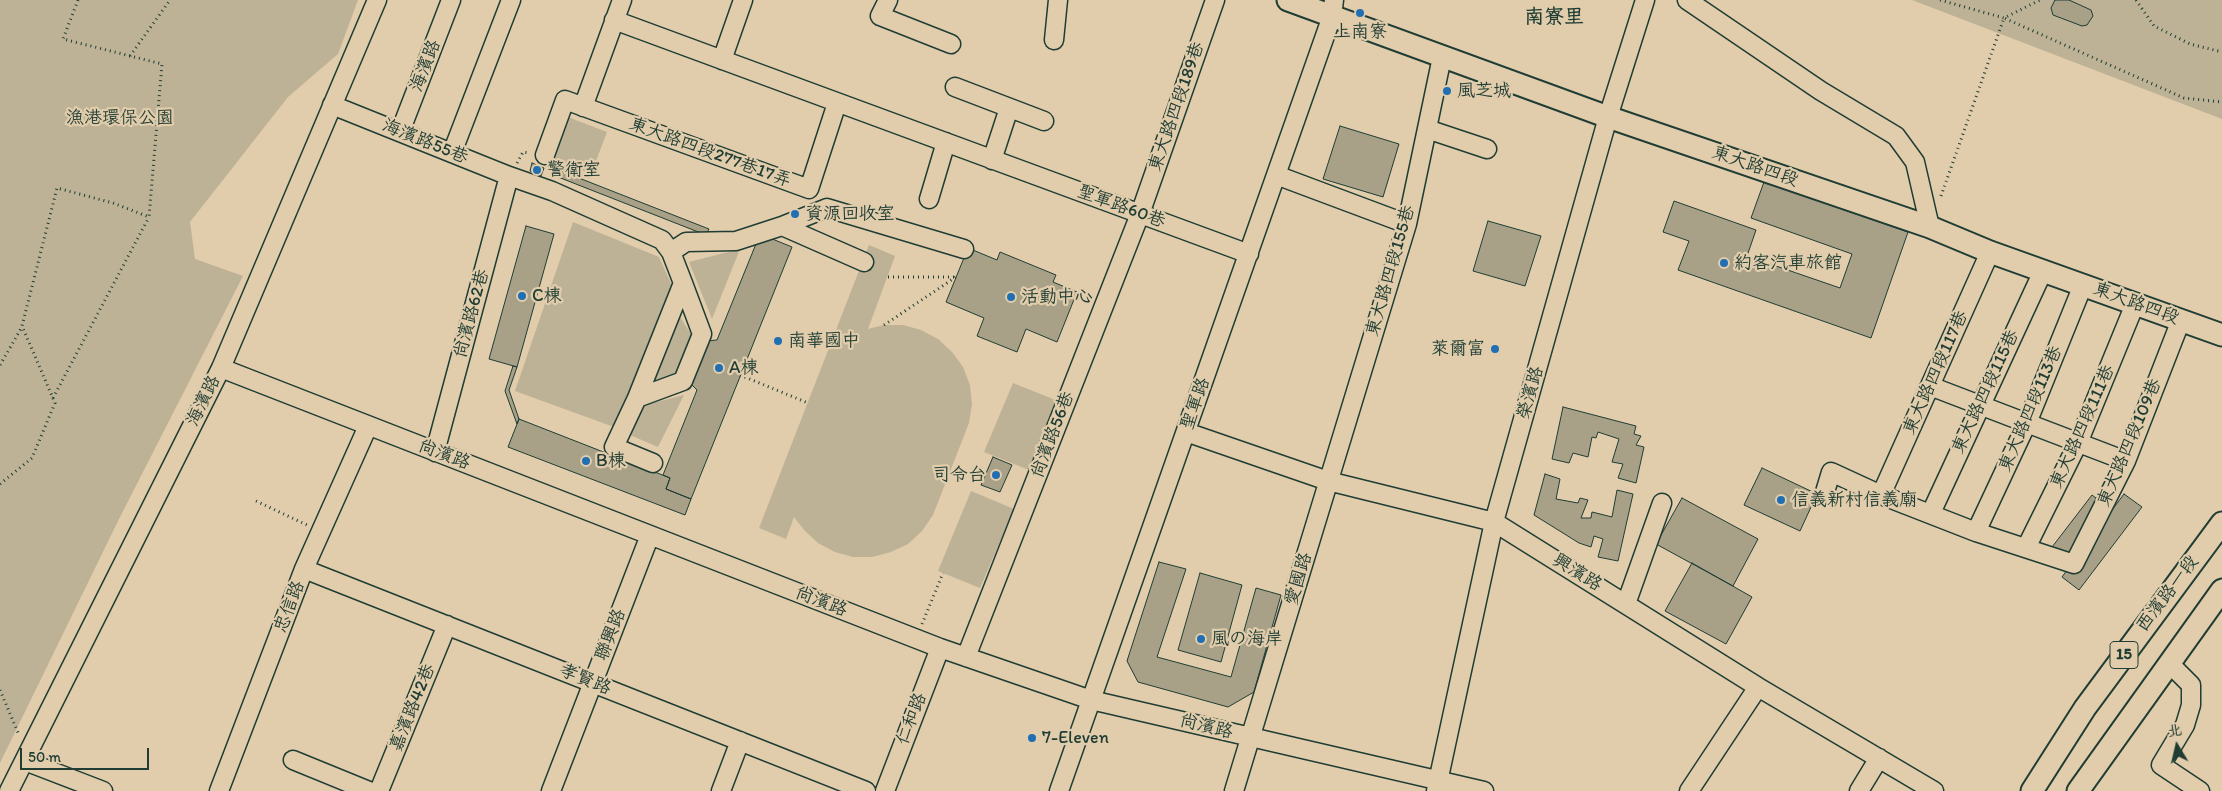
<!DOCTYPE html>
<meta charset="utf-8">
<style>
body{margin:0}
#map{position:relative;width:2222px;height:791px;overflow:hidden;background:#e1ccab;font-family:Itim,"LXGW WenKai TC",sans-serif}
canvas{display:block}
.north{position:absolute;left:2152px;top:721px;width:50px;height:50px;-webkit-text-stroke:4px #e1ccab;paint-order:stroke;rotate:351deg;font-size:14px;font-weight:700;line-height:20px;text-align:center;color:#1f3d34}
.north::after{content:'';display:block;margin:auto;width:18px;height:22px;background:#1f3d34;clip-path:polygon(50% 0,100% 100%,50% 72%,0 100%)}
.scale{position:absolute;left:20px;top:748px;width:129px;height:22px;box-sizing:border-box;border:2px solid #1f3d34;border-top:0;padding-left:6px;font-size:15px;line-height:18px;white-space:nowrap;color:#1f3d34;-webkit-text-stroke:4px #e1ccab;paint-order:stroke}
</style>
<div id="map">
<canvas width="2222" height="791"></canvas>
<div class="north">北</div>
<div class="scale">50 m</div>
</div>
<script>
const context = document.querySelector('canvas').getContext('2d');
context.lineJoin = 'round';
function paint(path, color) { context.fillStyle = color; context.fill(path, 'evenodd'); }
const shape = rows => new Path2D(rows.map(r => 'M' + r).join(''));
function strokePath(path, color, width, dash) { context.strokeStyle = color; context.lineWidth = width; context.lineCap = dash ? 'butt' : 'round'; context.setLineDash(dash || []); context.stroke(path); }
function write(font, color, halo, rows, align = 'center') {
  context.font = font + ' Itim,"LXGW WenKai TC","Klee One",sans-serif'; context.lineWidth = 4.5; context.setLineDash([]); context.textBaseline = 'middle'; context.strokeStyle = halo; context.fillStyle = color; for (const [text, x, y, turn = 0] of rows) {
    context.save(); context.translate(x, y); context.rotate((+turn || 0) * Math.PI / 180); context.textAlign = isNaN(turn) ? turn : align; if (halo) context.strokeText(text, 0, 0); context.fillText(text, 0, 0); context.restore();
  }
}
const green = shape([
 [0,0,358,0,338,54,288,97,190,222,195,259,243,276,119,519,0,763],
 [1912,0,2222,0,2222,119],
 [565,116,607,132,591,174,549,157],
 [573,222,659,257,673,288,614,427,515,391],
 [869,245,895,256,868,329,884,325,903,325,921,330,938,339,952,352,963,367,970,385,972,404,969,423,933,515,922,531,908,544,891,552,872,557,853,557,835,552,818,543,804,530,794,517,786,539,759,528],
 [740,249,712,319,689,262],
 [678,314,693,337,678,377,652,382],
 [1013,383,1058,401,1029,470,984,452],
 [684,395,658,447,630,435,641,406],
 [971,491,1014,509,980,588,938,571]
]);
const building = shape([
 [2055,0,2069,0,2091,10,2093,16,2087,25,2082,26,2053,15,2051,8,2055,0],
 [1340,126,1399,144,1383,197,1323,179,1340,126],
 [532,163,544,168,541,176,530,171,532,163],
 [561,171,709,229,706,235,558,177,561,171],
 [1764,182,1908,232,1871,338,1678,270,1689,241,1663,232,1674,201,1756,230,1747,256,1840,288,1852,254,1751,218,1764,182],
 [1488,221,1541,236,1525,286,1473,271,1488,221],
 [526,226,554,234,517,367,489,359,526,226],
 [760,234,792,247,691,499,666,489,670,478,663,475,697,390,689,382,705,341,717,340,760,234],
 [968,248,997,260,1000,252,1056,275,1053,282,1077,292,1057,342,1026,329,1017,352,977,336,984,318,946,302,968,248],
 [513,366,517,367,509,390,519,419,517,424,505,391,513,366],
 [1563,407,1636,426,1634,434,1641,436,1636,445,1644,447,1636,483,1618,478,1623,464,1612,462,1619,439,1598,432,1596,438,1592,437,1588,457,1573,453,1569,463,1552,459,1563,407],
 [519,419,670,478,666,489,691,499,685,515,508,447,519,419],
 [993,457,1012,465,1000,492,981,485,993,457],
 [1762,468,1817,494,1800,531,1744,505,1762,468],
 [1545,474,1560,479,1556,499,1578,503,1580,498,1588,500,1581,518,1591,518,1592,512,1612,517,1617,490,1633,494,1618,561,1598,557,1603,539,1594,536,1591,547,1579,543,1534,515,1545,474],
 [2124,494,2142,507,2079,590,2062,577,2070,566,2049,551,2092,495,2112,510,2124,494],
 [1682,498,1758,539,1733,586,1656,544,1682,498],
 [1159,562,1186,569,1157,657,1231,677,1256,588,1281,595,1254,692,1228,707,1138,682,1127,661,1159,562],
 [1692,563,1752,597,1726,644,1665,611,1692,563],
 [1200,573,1242,585,1221,662,1178,650,1200,573]
]);
const path = shape([
 [1940,0,2004,18,2040,0],
 [2136,0,2154,26,2190,44,2222,52],
 [130,56,170,0],
 [517,163,523,152,529,153],
 [1941,196,2004,18,2184,98,2222,102],
 [888,277,955,277],
 [884,325,956,277],
 [0,365,22,327],
 [740,375,808,403],
 [53,398,149,217],
 [0,484,32,458,55,403,22,326,57,188,113,203,149,217,162,64,63,39,78,0],
 [256,501,307,525],
 [922,624,943,573],
 [0,690,19,735]
]);
const minor = shape([
 [888,0,880,16,951,44],
 [1687,0,1821,91,1896,136,1915,162,1930,227],
 [614,20,1249,254],
 [1054,40,1058,0],
 [722,60,743,0],
 [955,87,1044,121],
 [332,105,509,176,552,191,662,240,671,252,683,283,702,334,683,381,637,398,683,283],
 [583,107,622,0],
 [1427,129,1487,149],
 [400,132,451,0],
 [452,153,511,0],
 [545,155,565,100,809,189,837,103],
 [992,160,1009,108],
 [1276,175,1407,224],
 [929,199,946,142],
 [782,226,827,208,964,249],
 [671,252,686,242,736,241,782,226,864,262],
 [221,368,940,648,1091,700,1484,791],
 [1930,386,2126,461],
 [637,398,614,447,653,463],
 [1186,432,1328,481,1494,522,1758,687,1934,791],
 [435,452,509,176],
 [1825,492,1831,472,1881,495,1976,532,2074,564,2126,461,2181,320],
 [1881,495,1990,252],
 [1931,513,2043,271],
 [1976,532,2027,423,2083,285],
 [2026,548,2078,443,2135,304],
 [304,569,866,791],
 [1626,604,1662,503],
 [966,657,1140,214,1215,0],
 [2169,663,2191,685,2191,705,2185,725,2161,765,2200,791],
 [293,760,369,791],
 [25,761,103,791],
 [9,791,221,368,377,0],
 [219,791,304,569,368,426],
 [379,791,447,625],
 [551,791,650,535],
 [721,791,740,741],
 [885,791,940,648],
 [1059,791,1332,16,1334,0],
 [1234,791,1407,224,1442,57],
 [1436,791,1494,522,1608,117,1645,0],
 [1689,791,1758,687],
 [1859,791,1879,758]
]);
const major = shape([
 [1288,0,1608,117,1930,227,1990,252,2222,335],
 [2032,791,2085,708,2222,523],
 [2078,791,2222,590]
]);
const markers = [
 [1360,13,5,"#1f6fb2"],
 [1447,91,5,"#1f6fb2"],
 [537,170,5,"#1f6fb2"],
 [795,214,5,"#1f6fb2"],
 [1724,263,5,"#1f6fb2"],
 [522,296,5,"#1f6fb2"],
 [1011,297,5,"#1f6fb2"],
 [778,341,5,"#1f6fb2"],
 [1495,349,5,"#1f6fb2"],
 [719,368,5,"#1f6fb2"],
 [586,461,5,"#1f6fb2"],
 [996,475,5,"#1f6fb2"],
 [1781,500,5,"#1f6fb2"],
 [1201,639,5,"#1f6fb2"],
 [1032,738,5,"#1f6fb2"]
];
const shields = [
 [2124,655,28]
];
const shieldNames = [
 ["15",2124,655]
];
const poiNames = [
 ["上南寮",1360,32,"center"],
 ["風芝城",1457,91],
 ["警衛室",547,170],
 ["資源回收室",805,214],
 ["約客汽車旅館",1734,263],
 ["C棟",532,296],
 ["活動中心",1021,297],
 ["南華國中",788,341],
 ["萊爾富",1485,349,"right"],
 ["A棟",729,368],
 ["B棟",596,461],
 ["司令台",986,475,"right"],
 ["信義新村信義廟",1791,500],
 ["風の海岸",1211,639],
 ["7-Eleven",1042,738]
];
const streetNames = [
 ["海濱路",426,66,-69],
 ["東大路四段189巷",1177,107,-71],
 ["海濱路55巷",425,142,22],
 ["東大路四段277巷17弄",710,153,20],
 ["東大路四段",1755,167,19],
 ["聖軍路60巷",1121,207,20],
 ["東大路四段155巷",1391,271,-74],
 ["東大路四段",2136,304,20],
 ["尚濱路62巷",472,314,-75],
 ["東大路四段117巷",1936,373,-66],
 ["東大路四段115巷",1986,392,-65],
 ["榮濱路",1531,393,-74],
 ["海濱路",204,401,-64],
 ["聖軍路",1196,404,-71],
 ["東大路四段113巷",2031,409,-67],
 ["東大路四段111巷",2083,427,-66],
 ["尚濱路56巷",1053,435,-69],
 ["東大路四段109巷",2130,443,-67],
 ["尚濱路",444,455,21],
 ["興濱路",1577,573,32],
 ["愛國路",1299,579,-73],
 ["西濱路一段",2168,594,-53],
 ["尚濱路",821,602,21],
 ["忠信路",290,607,-69],
 ["聯興路",611,635,-69],
 ["孝賢路",585,680,22],
 ["嘉濱路42巷",413,708,-68],
 ["仁和路",912,719,-69],
 ["尚濱路",1206,727,14]
];
const parkNames = [
 ["漁港環保公園",120,118]
];
const quarterNames = [
 ["南寮里",1554,18]
];
paint(green, '#beb296');
paint(building, '#a8a188');
strokePath(building, '#1f3d34', 1);
strokePath(minor, '#1f3d34', 21);
strokePath(major, '#1f3d34', 25);
strokePath(path, '#1f3d34', 3, [1, 4]);
strokePath(minor, '#e1ccab', 18);
strokePath(major, '#e1ccab', 21);
for (const [x, y, r, color] of markers) { const dot = new Path2D(); dot.arc(x, y, r, 0, 2 * Math.PI); context.fillStyle = color; context.fill(dot); strokePath(dot, '#e1ccab', 2); }
for (const [x, y, w] of shields) { const box = new Path2D(); box.roundRect(x - w / 2, y - 13.5, w, 27, 4); context.fillStyle = '#e1ccab'; context.fill(box); strokePath(box, '#1f3d34', 1); }
write('bold 16px', '#1f3d34', null, shieldNames);
write('18px', '#1f3d34', '#e1ccab', poiNames, 'left');
write('18px', '#1f3d34', '#e1ccab', streetNames);
write('18px', '#274339', '#e1ccab', parkNames);
write('bold 20px', '#1f3d34', '#e1ccab', quarterNames);
</script>
